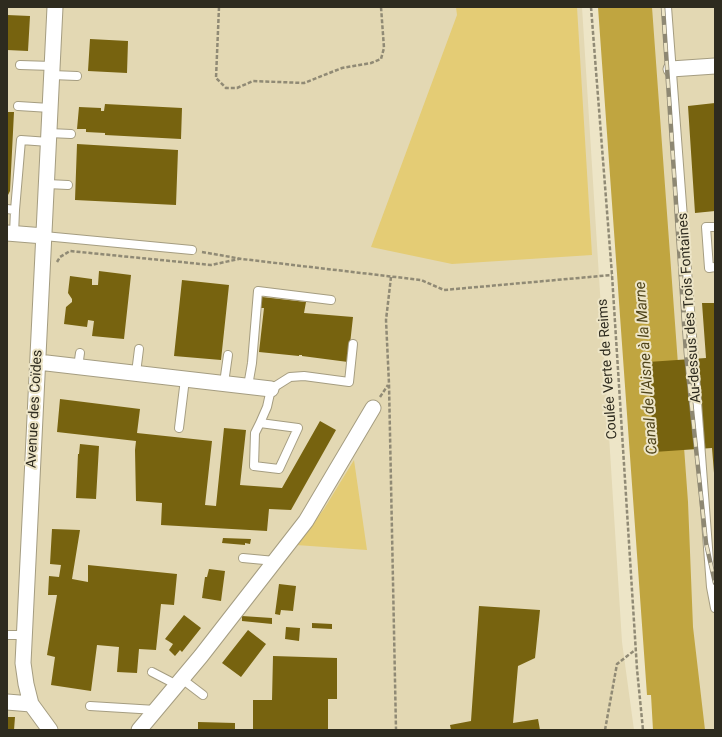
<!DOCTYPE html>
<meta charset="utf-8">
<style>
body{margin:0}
#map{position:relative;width:722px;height:737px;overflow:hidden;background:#ede5c7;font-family:Roboto,sans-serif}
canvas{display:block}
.frame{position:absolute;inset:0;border:8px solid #2e2b1f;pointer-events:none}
</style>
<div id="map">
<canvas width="722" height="737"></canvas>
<div class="frame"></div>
</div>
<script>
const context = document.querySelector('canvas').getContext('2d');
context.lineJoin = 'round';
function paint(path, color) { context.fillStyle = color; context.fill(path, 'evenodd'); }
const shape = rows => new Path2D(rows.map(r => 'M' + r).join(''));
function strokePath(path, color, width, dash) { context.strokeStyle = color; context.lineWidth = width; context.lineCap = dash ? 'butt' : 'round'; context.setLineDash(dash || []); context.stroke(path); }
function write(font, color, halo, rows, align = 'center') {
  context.font = font + ' Roboto,sans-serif'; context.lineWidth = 4; context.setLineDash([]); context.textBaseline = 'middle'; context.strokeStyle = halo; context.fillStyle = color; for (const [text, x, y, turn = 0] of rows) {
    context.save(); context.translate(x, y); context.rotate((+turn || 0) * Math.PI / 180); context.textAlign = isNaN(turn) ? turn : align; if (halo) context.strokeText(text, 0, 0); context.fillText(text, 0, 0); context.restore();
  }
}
const built = shape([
 [7,7,582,7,622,642,634,730,7,730],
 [621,7,715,7,715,730,671,730]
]);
const green = shape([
 [456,7,577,7,592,255,452,264,371,247,457,15],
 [354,460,367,550,296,545,324,509]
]);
const water = shape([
 [598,7,652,7,688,502,693,627,705,730,653,730,651,695,647,695]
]);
const building = shape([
 [7,15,30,16,28,51,7,50],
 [90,39,128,41,127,73,88,71],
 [715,103,715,211,695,213,688,106],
 [105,104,182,108,181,139,105,135,105,133,86,132,86,129,77,129,79,107,101,108,101,111,104,111],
 [7,112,14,112,10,191,7,197],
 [77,144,178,150,176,205,75,200],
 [99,271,131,275,124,339,92,336,94,321,88,320,87,327,64,324,66,307,72,302,72,299,68,293,70,276,92,279,92,285,98,285],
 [182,280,229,285,221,360,174,356],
 [262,297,306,302,304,313,353,317,348,362,302,356,302,355,299,355,299,356,259,352,264,308,261,308],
 [702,303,715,303,715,473,714,473,712,448,654,452,648,362,706,358],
 [60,399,140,409,137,433,212,441,205,505,216,506,224,428,246,430,240,485,282,488,320,421,336,430,291,510,269,509,267,531,161,525,162,503,136,501,135,450,136,441,57,432],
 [80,444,99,446,96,499,76,498,78,454,79,454],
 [52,529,80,530,72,579,88,582,88,565,177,574,174,605,161,604,156,650,139,649,137,673,117,672,119,647,97,645,91,691,51,685,55,657,47,655,57,595,48,595,49,576,59,577,61,565,50,564],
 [223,538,251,539,250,544,245,543,245,545,222,543],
 [209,569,225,571,221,601,202,598,205,577,207,577],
 [279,584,296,586,293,611,281,610,280,615,275,614],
 [479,606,540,610,535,658,518,666,513,723,538,719,540,730,451,730,450,725,471,721],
 [184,615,201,628,182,652,180,650,175,656,169,650,173,644,165,639],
 [242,616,272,618,272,624,242,621],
 [312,623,332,624,332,629,312,628],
 [286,627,300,628,299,641,285,639],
 [248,630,266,644,241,677,222,663],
 [273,656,337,658,337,699,328,699,328,730,253,729,253,700,272,700],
 [7,717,15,717,14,730,7,730],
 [198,722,235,723,235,730,198,730]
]);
const path = shape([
 [219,7,216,78,226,88,237,88,253,81,304,83,342,68,371,63,381,59,384,48,381,7],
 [591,7,612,275,637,669,643,730],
 [202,252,242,259,421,280,444,290,612,275],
 [57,262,60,257,70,251,211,265,239,259],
 [391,277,386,320,389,384,396,730],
 [380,397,388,385],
 [605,730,617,664,635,650]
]);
const service = shape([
 [667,7,711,587,715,608],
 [20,65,52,66],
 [52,75,77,76],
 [18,106,50,108],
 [49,133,71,134],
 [47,184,68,185],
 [7,209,15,210,21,140,49,142],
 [715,227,706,227,709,268,715,267],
 [14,234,15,210],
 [44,236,192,250],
 [78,367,80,353],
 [136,373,139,349],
 [224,383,228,355],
 [248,386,252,363,258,291,331,300],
 [260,423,298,428,279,469,254,466,255,433,260,423,267,407,271,389,290,377,304,376,349,382,353,344],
 [179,428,185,379],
 [243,558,275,561],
 [7,635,25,635],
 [152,672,177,685],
 [182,679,203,695],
 [90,706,156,710]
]);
const minor = shape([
 [671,69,715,66],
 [7,233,44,236],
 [38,362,271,389],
 [7,702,31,704],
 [50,730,31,704,26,684,23,663,55,7],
 [139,730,201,656,306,521,373,408]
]);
const rail = shape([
 [663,7,686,354,706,543,715,583]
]);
const streetNames = [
 ["Au-dessus des Trois Fontaines",690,308,-94],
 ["Coulée Verte de Reims",608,369,-94],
 ["Avenue des Coïdes",35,409,-87]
];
const waterNames = [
 ["Canal de l'Aisne à la Marne",647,368,-94]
];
paint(built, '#e3d8b3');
paint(green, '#e4cc75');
paint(water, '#c0a540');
paint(building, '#77630f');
strokePath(service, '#a59d81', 10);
strokePath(minor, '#a59d81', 17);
strokePath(path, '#908a75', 2.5, [4, 2]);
strokePath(service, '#fff', 8);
strokePath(minor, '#fff', 15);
strokePath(rail, '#8e8873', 4.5);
strokePath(rail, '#ede5c7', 3, [9]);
write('14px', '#2e2b1f', '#ede5c7', streetNames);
write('italic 15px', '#4f441a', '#ede5c7', waterNames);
</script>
